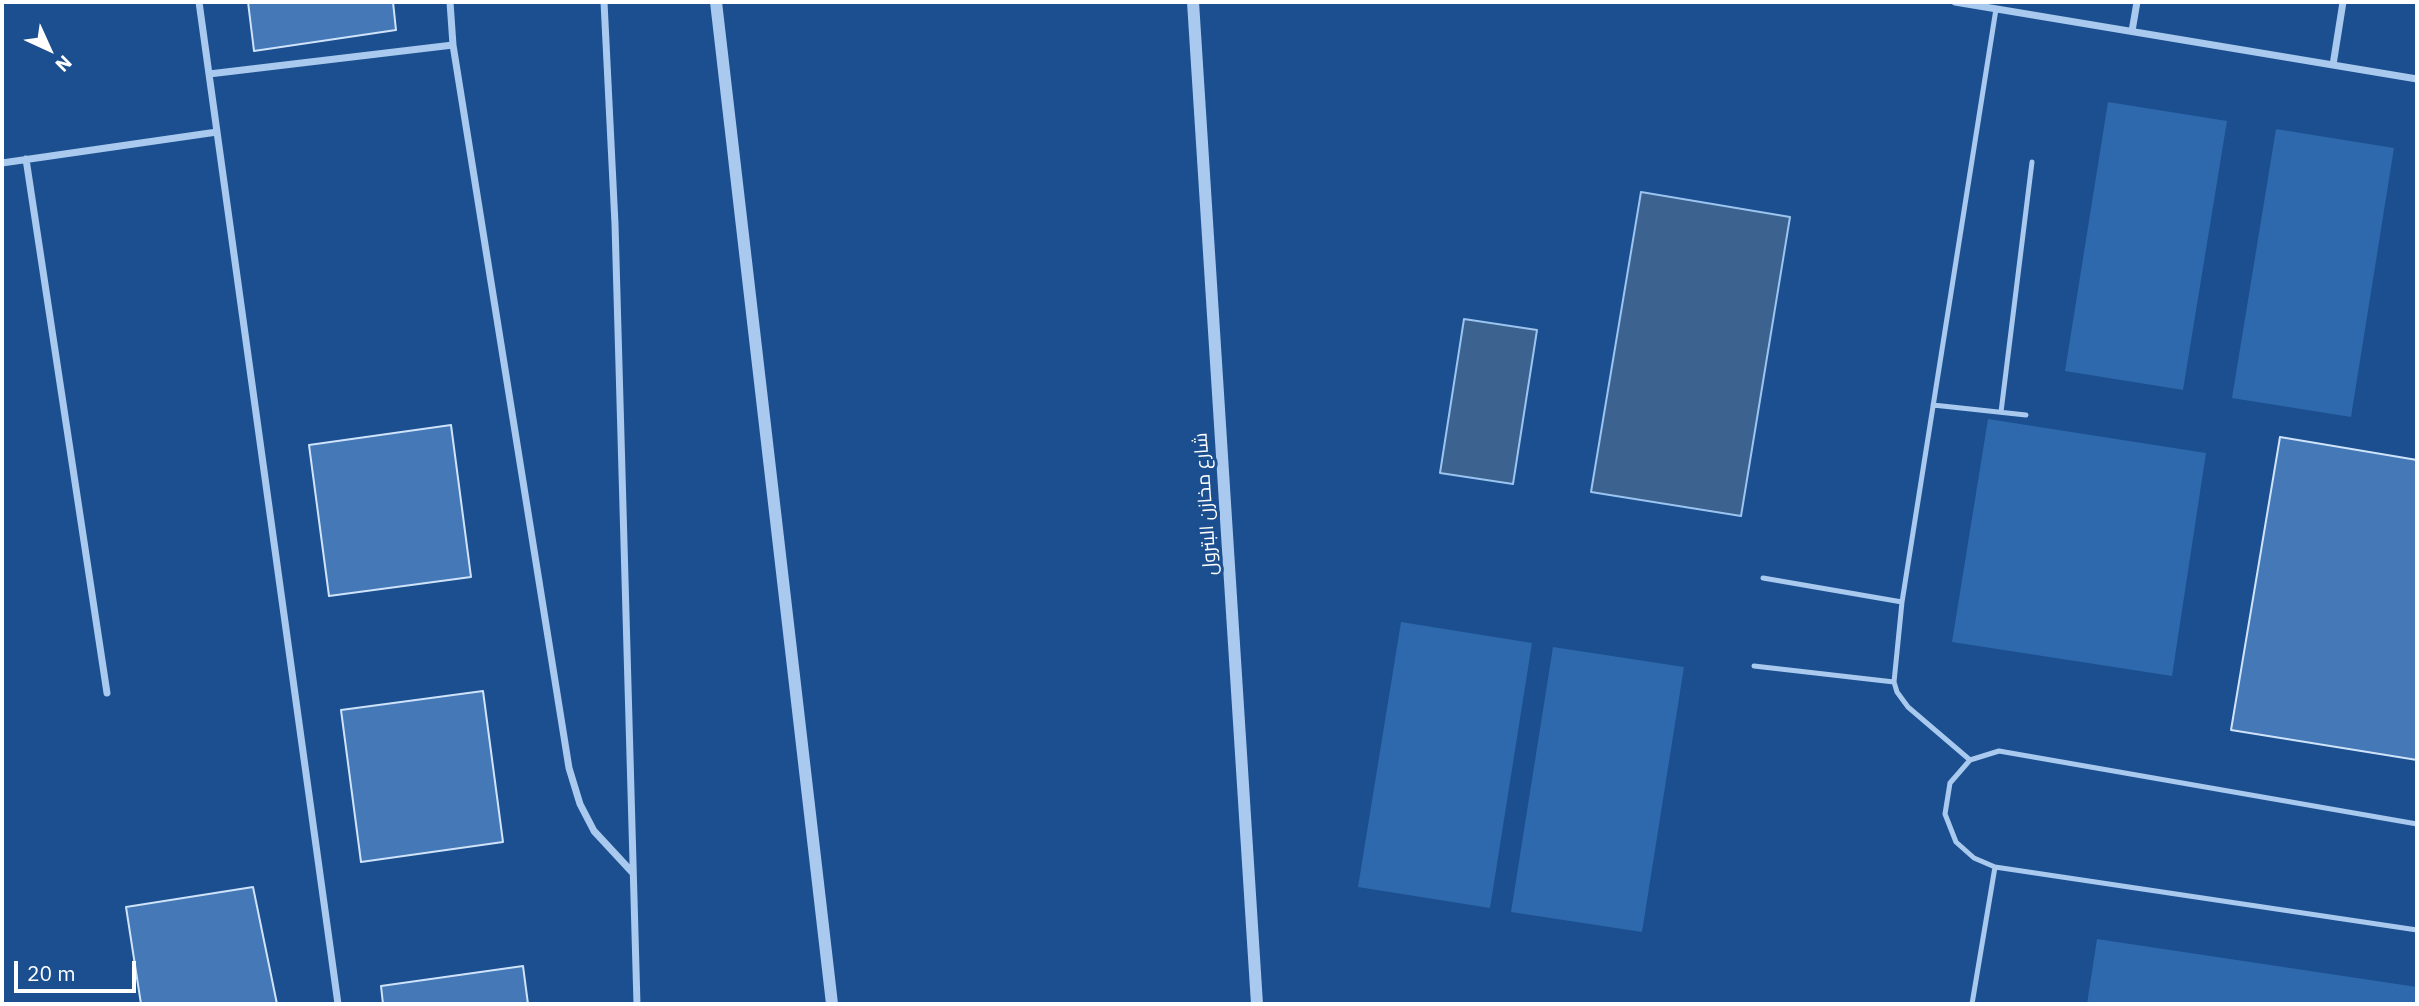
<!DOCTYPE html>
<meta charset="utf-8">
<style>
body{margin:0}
#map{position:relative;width:2419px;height:1006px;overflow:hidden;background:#1b4f8f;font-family:"IBM Plex Sans",sans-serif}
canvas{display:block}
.frame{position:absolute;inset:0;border:4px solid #fff;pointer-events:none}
.north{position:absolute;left:14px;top:14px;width:70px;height:70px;-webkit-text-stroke:5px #1b4f8f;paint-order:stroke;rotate:135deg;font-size:19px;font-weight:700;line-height:28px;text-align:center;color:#fff}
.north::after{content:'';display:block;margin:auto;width:24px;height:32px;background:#fff;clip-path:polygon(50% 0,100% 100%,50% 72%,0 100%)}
.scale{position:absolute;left:14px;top:961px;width:122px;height:32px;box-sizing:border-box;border:4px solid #fff;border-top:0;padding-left:9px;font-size:21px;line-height:24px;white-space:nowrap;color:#fff;-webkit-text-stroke:5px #1b4f8f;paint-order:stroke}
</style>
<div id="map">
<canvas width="2419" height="1006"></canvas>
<div class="frame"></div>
<div class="north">N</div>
<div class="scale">20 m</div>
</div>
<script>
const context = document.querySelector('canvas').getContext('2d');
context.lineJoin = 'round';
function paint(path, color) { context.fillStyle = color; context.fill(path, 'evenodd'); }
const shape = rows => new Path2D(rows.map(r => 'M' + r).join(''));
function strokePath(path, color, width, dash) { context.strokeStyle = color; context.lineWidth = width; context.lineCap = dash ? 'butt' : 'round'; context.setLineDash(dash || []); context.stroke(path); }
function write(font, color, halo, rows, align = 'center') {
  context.font = font + ' "IBM Plex Sans",Cairo,sans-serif'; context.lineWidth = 6; context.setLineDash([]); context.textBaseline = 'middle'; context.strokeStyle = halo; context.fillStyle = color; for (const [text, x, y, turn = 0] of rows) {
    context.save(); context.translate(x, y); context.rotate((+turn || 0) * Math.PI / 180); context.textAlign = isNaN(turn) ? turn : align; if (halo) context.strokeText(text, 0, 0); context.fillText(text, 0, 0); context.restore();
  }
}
const green = shape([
 [2108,102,2227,121,2183,390,2065,371],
 [2276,129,2394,148,2351,417,2232,398],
 [1988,419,2206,453,2172,676,1952,642],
 [1401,622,1532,643,1490,908,1358,887],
 [1553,647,1684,667,1642,932,1511,912],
 [2097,939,2417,987,2417,1004,2087,1004]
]);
const water = shape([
 [1641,192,1790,217,1741,516,1591,492,1641,192],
 [1464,319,1537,330,1513,484,1440,473,1464,319]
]);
const building = shape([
 [248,2,393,2,396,30,254,51,248,2],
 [451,425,471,577,329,596,309,445,451,425],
 [2280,437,2417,460,2417,760,2231,730,2280,437],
 [483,691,503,842,361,862,341,710,483,691],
 [253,887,277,1004,141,1004,126,907,253,887],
 [523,966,528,1004,383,1004,381,986,523,966]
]);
const service = shape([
 [1933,405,2026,415],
 [2001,412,2032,162],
 [1763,578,1902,602],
 [1754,666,1894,682],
 [1970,760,1908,707,1897,692,1894,682,1902,602,1996,9],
 [2417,824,1999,751,1970,760,1950,783,1945,814,1956,842,1974,858,1995,867,2417,930],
 [1972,1004,1995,867]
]);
const minor = shape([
 [199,2,338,1004],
 [450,2,453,45],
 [604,2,615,224,637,1004],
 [1955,2,2417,79],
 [2132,31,2137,2],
 [2333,65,2343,2],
 [209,74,453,45,569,768,580,804,594,831,632,872],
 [26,159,107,693],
 [2,163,217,132]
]);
const tertiary = shape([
 [716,2,832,1004],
 [1193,2,1257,1004]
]);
const streetNames = [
 ["شارع مخازن البترول",1206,504,-94]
];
paint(green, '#2e69ad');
paint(water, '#3c6290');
strokePath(water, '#9cc4f0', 2);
paint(building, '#4478b7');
strokePath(building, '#cfe3fa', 2);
strokePath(service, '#a9c9ee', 5);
strokePath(minor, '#a9c9ee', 7);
strokePath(tertiary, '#a9c9ee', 12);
write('19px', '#fff', '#1b4f8f', streetNames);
</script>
